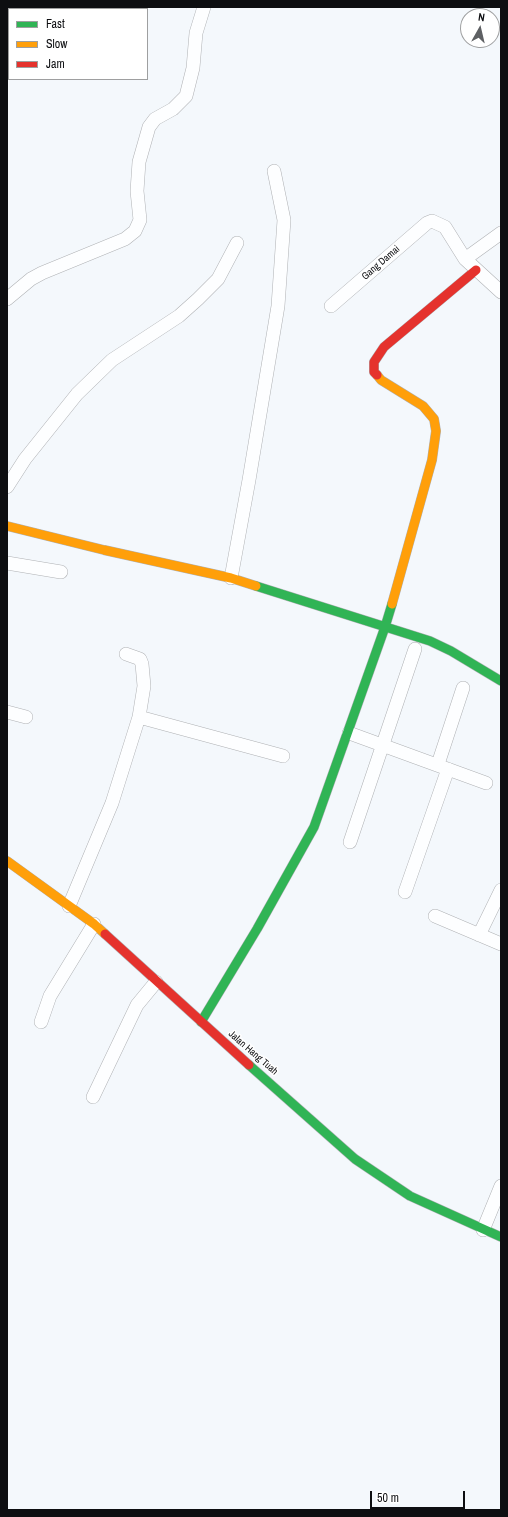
<!DOCTYPE html>
<style>
body{margin:0}
#map{position:relative;width:508px;height:1517px;overflow:hidden;background:#f4f8fc;font-family:"Archivo Narrow",sans-serif}
canvas{display:block}
.frame{position:absolute;inset:0;border:8px solid #0d0e11;pointer-events:none}
.legend{position:absolute;left:8px;top:8px;width:140px;height:72px;box-sizing:border-box;background:#fff;border:1px solid #9e9fa0;margin:0;padding:5px 7px;list-style:none;font-size:12px;color:#0d0e11}
.legend li{display:flex;align-items:center;gap:8px;height:20px}
.legend b{width:20px;border:1px solid #9e9fa0}
.north{position:absolute;left:460px;top:8px;width:40px;height:40px;box-sizing:border-box;background:#fff;border:1px solid #9e9fa0;border-radius:50%;rotate:8deg;font-size:11px;font-weight:700;line-height:16px;text-align:center;color:#0d0e11}
.north::after{content:'';display:block;margin:auto;width:14px;height:18px;background:#5e6063;clip-path:polygon(50% 0,100% 100%,50% 72%,0 100%)}
.scale{position:absolute;left:370px;top:1491px;width:95px;height:18px;box-sizing:border-box;border:2px solid #0d0e11;border-top:0;padding-left:5px;font-size:12px;line-height:14px;white-space:nowrap;color:#0d0e11;-webkit-text-stroke:3px #fff;paint-order:stroke}
</style>
<div id="map">
<canvas width="508" height="1517"></canvas>
<div class="frame"></div>
<ul class="legend">
<li><b style="height:5px;background:#30b455"></b>Fast</li>
<li><b style="height:5px;background:#ff9f0a"></b>Slow</li>
<li><b style="height:5px;background:#e5322d"></b>Jam</li>
</ul>
<div class="north">N</div>
<div class="scale">50 m</div>
</div>
<script>
const context = document.querySelector('canvas').getContext('2d');
context.lineJoin = 'round';
const shape = rows => new Path2D(rows.map(r => 'M' + r).join(''));
function strokePath(path, color, width, dash) { context.strokeStyle = color; context.lineWidth = width; context.lineCap = dash ? 'butt' : 'round'; context.setLineDash(dash || []); context.stroke(path); }
function write(font, color, halo, rows, align = 'center') {
  context.font = font + ' "Archivo Narrow",sans-serif'; context.lineWidth = 3; context.setLineDash([]); context.textBaseline = 'middle'; context.strokeStyle = halo; context.fillStyle = color; for (const [text, x, y, turn = 0] of rows) {
    context.save(); context.translate(x, y); context.rotate((+turn || 0) * Math.PI / 180); context.textAlign = isNaN(turn) ? turn : align; if (halo) context.strokeText(text, 0, 0); context.fillText(text, 0, 0); context.restore();
  }
}
const street = shape([
 [465,259,501,233],
 [7,299,31,279,42,273,125,239,135,231,140,220,137,191,139,162,149,127,155,119,173,109,186,96,193,68,196,33,204,7],
 [331,306,427,223,432,221,445,227,465,259,501,292],
 [7,487,25,459,77,394,112,360,179,316,198,299,218,279,237,243],
 [7,563,61,572],
 [231,578,249,480,278,306,284,220,274,171],
 [7,712,26,717],
 [139,717,283,756],
 [349,733,486,783],
 [438,764,463,688],
 [350,842,415,649],
 [405,892,448,769],
 [69,906,112,803,139,717,144,686,142,664,140,659,126,654],
 [435,916,501,944],
 [479,935,501,890],
 [41,1022,50,996,94,924],
 [93,1097,137,1005,156,982],
 [483,1230,501,1186]
]);
const fast = shape([
 [256,586,430,641,451,651,501,681],
 [201,1022,257,929,314,827,385,627,392,604],
 [249,1065,355,1159,410,1196,501,1237]
]);
const slow = shape([
 [377,375,381,380,423,406,434,419,436,431,432,460,392,604],
 [7,526,104,550,231,578,256,586],
 [7,861,94,924,105,934]
]);
const jam = shape([
 [377,375,374,372,374,362,384,347,476,270],
 [105,934,249,1065]
]);
const streetNames = [
 ["Gang Damai",381,263,-41],
 ["Jalan Hang Tuah",253,1053,41]
];
strokePath(street, '#afb1b4', 14);
strokePath(fast, '#afb1b4', 10);
strokePath(slow, '#afb1b4', 10);
strokePath(jam, '#afb1b4', 10);
strokePath(street, '#fdfeff', 13);
strokePath(fast, '#30b455', 9);
strokePath(slow, '#ff9f0a', 9);
strokePath(jam, '#e5322d', 9);
write('10px', '#0d0e11', '#fff', streetNames);
</script>
